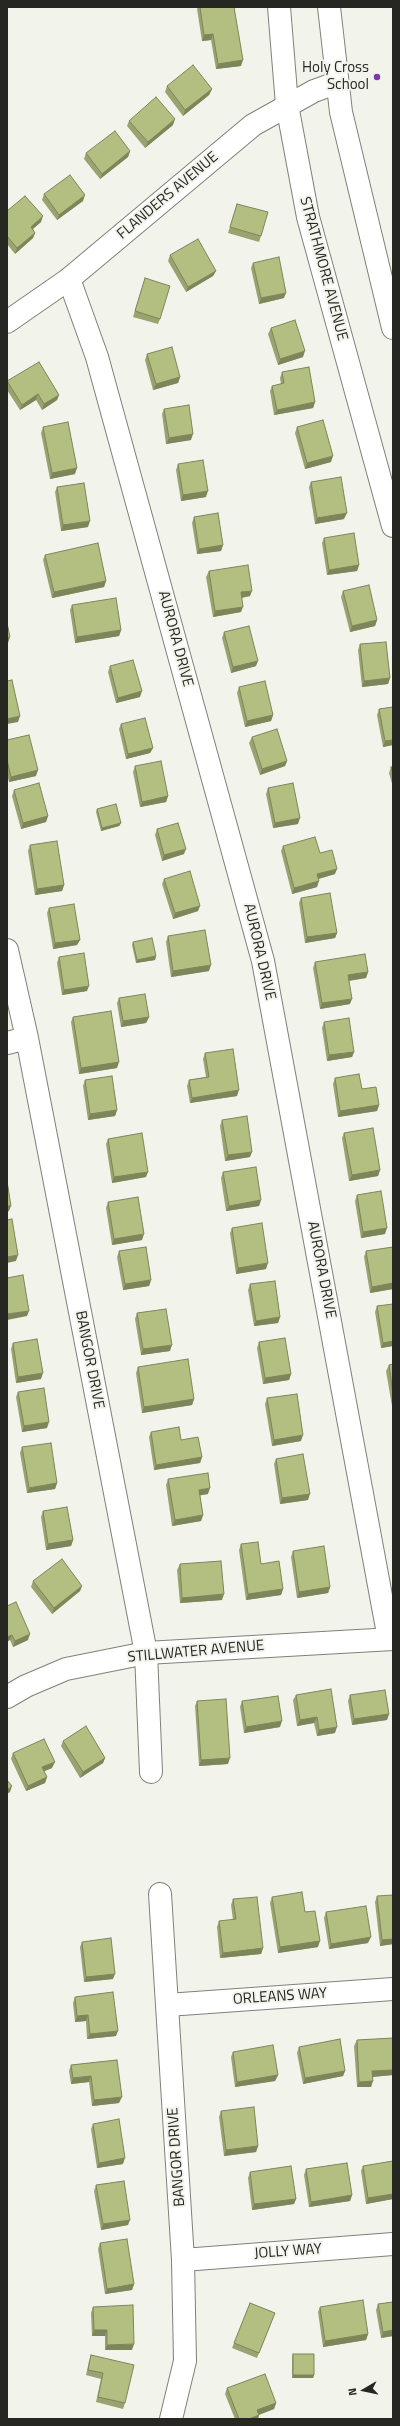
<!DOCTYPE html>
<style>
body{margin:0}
#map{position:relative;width:400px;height:2426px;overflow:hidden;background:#f2f4ec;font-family:"Titillium Web",sans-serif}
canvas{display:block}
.frame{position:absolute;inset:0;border:8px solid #262623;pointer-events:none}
.north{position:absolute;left:344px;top:2370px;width:40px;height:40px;-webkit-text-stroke:3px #f2f4ec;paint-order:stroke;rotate:261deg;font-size:11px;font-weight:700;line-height:16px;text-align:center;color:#262623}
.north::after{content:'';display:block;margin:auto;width:14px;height:18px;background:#262623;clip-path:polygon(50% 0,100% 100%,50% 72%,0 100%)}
</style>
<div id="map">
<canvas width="400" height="2426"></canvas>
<div class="frame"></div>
<div class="north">N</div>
</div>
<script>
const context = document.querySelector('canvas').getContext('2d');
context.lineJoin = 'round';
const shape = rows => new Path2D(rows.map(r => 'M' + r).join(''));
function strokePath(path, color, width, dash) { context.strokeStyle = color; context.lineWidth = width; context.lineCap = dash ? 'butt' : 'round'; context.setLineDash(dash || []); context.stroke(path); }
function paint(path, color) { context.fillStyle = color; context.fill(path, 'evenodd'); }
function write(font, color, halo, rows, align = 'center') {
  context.font = font + ' "Titillium Web",sans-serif'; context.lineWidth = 4; context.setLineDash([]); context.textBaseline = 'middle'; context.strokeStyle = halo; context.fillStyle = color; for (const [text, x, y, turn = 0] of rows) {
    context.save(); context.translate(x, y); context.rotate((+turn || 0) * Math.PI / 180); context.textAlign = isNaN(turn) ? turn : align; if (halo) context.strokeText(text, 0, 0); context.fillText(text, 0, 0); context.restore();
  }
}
const minor = shape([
 [279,7,287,105,308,217,393,526],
 [69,279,97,357,263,961,389,1639],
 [7,950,27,1038,146,1653,151,1772],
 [7,1043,27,1038],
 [160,1894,183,2260,185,2361,171,2419],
 [167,2005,393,1989],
 [183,2260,393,2244]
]);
const tertiary = shape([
 [7,322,69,279,253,125,314,91,336,83],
 [7,1697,26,1686,66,1669,146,1653,393,1639]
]);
const secondary = shape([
 [329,7,341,112,393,328]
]);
const wall = shape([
 [198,7,234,7,241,66,216,69,211,40,202,41,197,9],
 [167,86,212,89,209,95,183,116,165,92],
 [129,121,173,125,145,148,127,126],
 [130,151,128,157,100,179,84,159,86,153],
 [44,194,83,201,57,220,42,200],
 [237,204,261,236,259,242,228,233],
 [7,211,41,222,33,229,35,233,33,238,15,254,7,244],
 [170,255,216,271,213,276,186,292,168,261],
 [253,263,284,298,259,304,251,268],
 [145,278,160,319,158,324,133,317],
 [271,328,303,357,278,365,268,334],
 [147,354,180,377,178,383,153,390,145,360],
 [282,372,315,402,313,408,274,415,270,391,272,386,281,384,280,378],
 [7,381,59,395,57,400,42,410,36,400,20,410,7,390],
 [164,409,191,440,166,444,162,414],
 [43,427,75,474,50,479,41,433],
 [297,427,331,462,305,469,295,433],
 [178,464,206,497,181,501,176,470],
 [311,482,344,519,315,524,309,487],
 [57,487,88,527,61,531,55,492],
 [194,517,223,545,221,551,197,554,192,523],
 [324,538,359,565,357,571,327,575,322,543],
 [45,555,106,581,104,587,52,598,43,560],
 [209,571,250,596,242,598,241,612,213,617,206,577],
 [343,591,377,620,375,626,350,632,341,597],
 [72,605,121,630,119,636,75,643,70,610],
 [224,632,256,666,231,673,222,638],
 [360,644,390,678,388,684,362,687,358,650],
 [110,666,140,697,116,703,108,672],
 [239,687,273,715,271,721,245,727,237,693],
 [393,707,393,745,383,747,377,715,379,709],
 [121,724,153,748,150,753,126,759,119,729],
 [252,737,287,761,285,766,260,775,249,743],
 [7,740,36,776,9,782,7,774],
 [135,766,168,796,166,802,140,807,133,772],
 [391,767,393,767,393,787,389,773],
 [268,788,298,824,273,828,266,794],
 [14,790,48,816,46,822,21,829,12,796],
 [97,809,121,823,119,826,101,831,96,812],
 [157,829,184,854,162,861,155,835],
 [30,845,64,885,62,891,35,895,28,851],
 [283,846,320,853,335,874,318,879,317,887,292,894,281,851],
 [164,879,198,911,173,919,162,884],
 [301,898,337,933,335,938,305,943,299,903],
 [49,908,80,940,77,945,53,949,47,913],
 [168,936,209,971,171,977,166,942],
 [133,942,156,956,155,960,136,963,132,945],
 [59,957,87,991,62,995,57,963],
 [315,962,368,972,366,978,349,981,350,1004,320,1009,313,968],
 [119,998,149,1017,146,1023,121,1027,117,1003],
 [73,1017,117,1068,79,1074,71,1022],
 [324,1022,354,1052,352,1057,327,1061,322,1028],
 [205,1053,237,1096,190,1103,187,1086,189,1080,206,1077,203,1059],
 [335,1078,379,1105,377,1111,338,1117,333,1084],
 [85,1080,117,1110,115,1116,88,1120,83,1086],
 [222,1120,250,1157,225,1161,220,1126],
 [344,1133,380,1170,378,1176,349,1181,342,1138],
 [108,1139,146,1177,112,1183,106,1144],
 [223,1172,261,1200,259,1206,226,1211,221,1178],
 [357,1195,385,1234,361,1238,355,1201],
 [108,1202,142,1240,112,1245,106,1208],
 [232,1228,266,1269,236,1274,230,1233],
 [393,1247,393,1289,370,1293,364,1257,366,1251],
 [119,1251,151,1280,149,1286,123,1290,117,1257],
 [250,1284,280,1317,278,1323,254,1326,248,1290],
 [377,1306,393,1346,381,1348,375,1312],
 [137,1313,170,1351,141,1355,135,1319],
 [259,1342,291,1374,289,1380,263,1384,257,1348],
 [13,1343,41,1379,16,1383,11,1349],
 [393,1364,393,1405,392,1406,386,1371,389,1365],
 [138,1367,194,1399,192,1405,142,1413,136,1373],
 [18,1392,47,1428,22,1432,16,1397],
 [267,1398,301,1441,272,1446,265,1404],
 [151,1432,181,1440,202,1457,200,1463,154,1470,149,1437],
 [22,1447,57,1483,55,1489,27,1493,20,1453],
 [276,1459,308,1500,280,1504,274,1464],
 [168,1479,208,1494,200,1495,203,1515,201,1521,172,1526,166,1485],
 [43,1511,73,1540,71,1546,46,1550,41,1517],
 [241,1544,261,1564,283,1589,281,1595,246,1600,239,1550],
 [293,1551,330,1587,328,1593,297,1598,291,1557],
 [180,1564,222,1600,180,1603,177,1570],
 [33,1581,82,1586,80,1591,52,1614,31,1587],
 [16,1602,28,1640,13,1647,10,1640],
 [296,1695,335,1733,317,1736,314,1723,297,1726,293,1700],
 [350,1695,389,1714,387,1720,352,1725,348,1701],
 [197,1701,228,1764,199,1766,195,1706],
 [242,1701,280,1727,244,1733,240,1707],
 [63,1741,105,1758,103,1763,80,1778,61,1746],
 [13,1753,52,1768,44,1771,47,1777,45,1783,26,1791,11,1759],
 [377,1896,393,1944,380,1946,375,1902],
 [272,1897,305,1912,318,1947,278,1953,270,1903],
 [233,1899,263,1948,261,1954,220,1958,217,1927,219,1921,233,1920,231,1905],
 [326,1912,368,1943,329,1949,324,1918],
 [82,1942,113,1979,84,1982,80,1947],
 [75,1997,116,2036,87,2039,86,2021,75,2022,73,2003],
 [393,2038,393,2075,373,2077,371,2087,357,2087,354,2046,357,2040],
 [299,2047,345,2071,343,2076,303,2084,297,2053],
 [233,2052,278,2075,275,2081,235,2087,231,2057],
 [117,2060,119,2103,92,2106,89,2082,71,2084,69,2071,71,2065],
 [221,2111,258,2146,256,2152,224,2156,219,2117],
 [93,2124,123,2164,97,2168,91,2129],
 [393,2161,393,2199,366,2204,361,2171,363,2166],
 [306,2169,352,2195,350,2201,309,2207,304,2175],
 [250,2172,296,2199,294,2204,252,2210,248,2178],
 [96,2185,128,2225,101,2230,94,2191],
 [100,2243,134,2284,132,2290,105,2294,98,2249],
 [393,2302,393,2336,381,2338,376,2310,378,2304],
 [250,2303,275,2313,257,2358,232,2348],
 [93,2307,132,2350,105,2350,105,2336,92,2336,91,2313],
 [320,2307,368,2334,366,2340,323,2347,318,2312],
 [293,2354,314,2375,313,2378,292,2378,292,2357],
 [91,2355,125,2403,123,2409,96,2402,101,2379,86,2375,89,2361],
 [227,2388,276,2403,274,2409,259,2415,258,2419,235,2419,225,2394]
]);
const shadedWall = shape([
 [213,34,211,40,202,41,204,35],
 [243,60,241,66,216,69,218,64],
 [212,89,209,95,183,116,185,110],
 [175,119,173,125,145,148,148,142],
 [130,151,128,157,100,179,102,174],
 [85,195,83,201,57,220,59,215],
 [43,216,41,222,29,232,31,227],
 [35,233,33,238,15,254,17,248],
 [216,271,213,276,186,292,188,287],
 [286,293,284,298,259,304,261,298],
 [305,351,303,357,278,365,280,359],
 [180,377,178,383,153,390,156,384],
 [38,394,36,400,20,410,22,405],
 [59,395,57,400,42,410,44,404],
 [315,402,313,408,274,415,277,410],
 [193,434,191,440,166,444,169,438],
 [333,456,331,462,305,469,307,463],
 [77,468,75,474,50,479,52,473],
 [208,491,206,497,181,501,183,495],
 [347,513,344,519,315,524,317,518],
 [90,521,88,527,61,531,63,525],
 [223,545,221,551,197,554,199,549],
 [359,565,357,571,327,575,329,570],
 [106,581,104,587,52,598,54,592],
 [252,591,250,596,239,598,241,592],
 [243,607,241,612,213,617,215,611],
 [377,620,375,626,350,632,352,626],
 [121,630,119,636,75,643,77,637],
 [10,637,8,643,7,643,7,638],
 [258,661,256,666,231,673,233,667],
 [390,678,388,684,362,687,364,681],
 [142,691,140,697,116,703,118,698],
 [273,715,271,721,245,727,247,721],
 [20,716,18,722,7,724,7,719],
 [393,740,393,745,383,747,385,741],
 [153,748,150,753,126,759,128,754],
 [287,761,285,766,260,775,262,769],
 [38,770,36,776,9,782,11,777],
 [168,796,166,802,140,807,142,802],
 [48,816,46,822,21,829,23,823],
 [300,818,298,824,273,828,275,823],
 [121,823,119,826,101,831,102,828],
 [186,849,184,854,162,861,164,855],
 [337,869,335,874,315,880,317,874],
 [319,881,317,887,292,894,294,888],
 [64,885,62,891,35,895,37,889],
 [200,906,198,911,173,919,175,913],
 [337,933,335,938,305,943,307,937],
 [80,940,77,945,53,949,55,943],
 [156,956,155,960,136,963,137,960],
 [211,965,209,971,171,977,173,971],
 [368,972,366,978,346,981,348,975],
 [89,986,87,991,62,995,64,990],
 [352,999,350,1004,320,1009,322,1003],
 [149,1017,146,1023,121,1027,123,1021],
 [354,1052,352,1057,327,1061,329,1055],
 [119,1062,117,1068,79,1074,81,1068],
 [239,1090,237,1096,190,1103,192,1098],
 [379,1105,377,1111,338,1117,340,1111],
 [117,1110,115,1116,88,1120,90,1114],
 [252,1152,250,1157,225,1161,228,1155],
 [380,1170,378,1176,349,1181,352,1175],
 [148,1172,146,1177,112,1183,114,1177],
 [261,1200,259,1206,226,1211,229,1206],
 [7,1206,11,1206,9,1211,7,1212],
 [387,1228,385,1234,361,1238,363,1232],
 [144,1234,142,1240,112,1245,114,1239],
 [18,1255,16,1261,7,1263,7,1257],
 [268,1263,266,1269,236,1274,238,1268],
 [151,1280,149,1286,123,1290,125,1284],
 [393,1283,393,1289,370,1293,372,1287],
 [29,1311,27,1316,7,1320,7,1314],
 [280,1317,278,1323,254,1326,256,1321],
 [393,1341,393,1346,381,1348,383,1343],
 [172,1345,170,1351,141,1355,143,1349],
 [43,1373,41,1379,16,1383,18,1377],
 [291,1374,289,1380,263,1384,265,1378],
 [194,1399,192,1405,142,1413,144,1407],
 [49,1422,47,1428,22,1432,24,1426],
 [303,1435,301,1441,272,1446,274,1440],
 [202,1457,200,1463,154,1470,156,1465],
 [57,1483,55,1489,27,1493,29,1488],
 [210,1488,208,1494,197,1496,199,1490],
 [310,1494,308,1500,280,1504,282,1498],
 [203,1515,201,1521,172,1526,175,1520],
 [73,1540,71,1546,46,1550,48,1544],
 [82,1586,80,1591,52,1614,54,1608],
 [330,1587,328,1593,297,1598,299,1592],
 [283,1589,281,1595,246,1600,248,1594],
 [224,1594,222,1600,180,1603,182,1598],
 [30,1634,28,1640,13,1647,15,1641],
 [12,1635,10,1640,7,1642,7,1637],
 [389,1714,387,1720,352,1725,354,1719],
 [317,1717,314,1723,297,1726,300,1720],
 [282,1721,280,1727,244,1733,246,1727],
 [337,1727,335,1733,317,1736,319,1730],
 [105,1758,103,1763,80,1778,83,1772],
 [230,1758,228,1764,199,1766,201,1760],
 [55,1762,52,1768,40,1773,42,1767],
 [47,1777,45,1783,26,1791,28,1786],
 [12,1786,10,1792,7,1794,7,1790],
 [371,1937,368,1943,329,1949,331,1944],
 [393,1939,393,1944,380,1946,382,1940],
 [320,1941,318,1947,278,1953,280,1947],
 [263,1948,261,1954,220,1958,223,1953],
 [115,1974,113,1979,84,1982,86,1977],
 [88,2015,86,2021,75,2022,77,2016],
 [118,2031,116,2036,87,2039,90,2034],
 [393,2070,393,2075,370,2077,372,2071],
 [345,2071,343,2076,303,2084,305,2078],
 [278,2075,275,2081,235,2087,237,2082],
 [91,2076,89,2082,71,2084,73,2078],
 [373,2081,371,2087,357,2087,359,2082],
 [122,2097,119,2103,92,2106,94,2100],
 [258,2146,256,2152,224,2156,226,2150],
 [125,2158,123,2164,97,2168,99,2163],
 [393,2194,393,2199,366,2204,368,2198],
 [352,2195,350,2201,309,2207,311,2202],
 [296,2199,294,2204,252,2210,254,2204],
 [130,2220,128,2225,101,2230,103,2224],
 [134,2284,132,2290,105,2294,107,2289],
 [94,2330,107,2330,105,2336,92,2336],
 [393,2330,393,2336,381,2338,383,2332],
 [368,2334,366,2340,323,2347,325,2341],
 [134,2344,132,2350,105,2350,107,2345],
 [293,2375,314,2375,313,2378,292,2378],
 [276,2403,274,2409,255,2416,257,2410],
 [259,2415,258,2419,249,2419]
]);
const building = shape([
 [200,7,234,7,243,60,218,64,213,34,204,35,200,7],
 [193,65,212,89,185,110,167,86,193,65],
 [156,97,175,119,148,142,129,121,156,97],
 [115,131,130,151,102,174,86,153,115,131],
 [70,175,85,195,59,215,44,194,70,175],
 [25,196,43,216,31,227,35,233,17,248,7,236,7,211,25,196],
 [237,204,268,212,261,236,230,227,237,204],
 [198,239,216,271,188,287,170,255,198,239],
 [279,257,286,293,261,298,253,263,279,257],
 [145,278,170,286,160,319,135,311,145,278],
 [295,320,305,351,280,359,271,328,295,320],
 [172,347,180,377,156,384,147,354,172,347],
 [39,362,59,395,44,404,38,394,22,405,7,381,39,362],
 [309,367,315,402,277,410,272,386,284,383,282,372,309,367],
 [189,405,193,434,169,438,164,409,189,405],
 [323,420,333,456,307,463,297,427,323,420],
 [68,422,77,468,52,473,43,427,68,422],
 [203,460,208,491,183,495,178,464,203,460],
 [341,477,347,513,317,518,311,482,341,477],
 [84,483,90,521,63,525,57,487,84,483],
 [218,513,223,545,199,549,194,517,218,513],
 [354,533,359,565,329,570,324,538,354,533],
 [98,543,106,581,54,592,45,555,98,543],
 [248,565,252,591,241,592,243,607,215,611,209,571,248,565],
 [369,585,377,620,352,626,343,591,369,585],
 [116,598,121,630,77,637,72,605,116,598],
 [7,623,10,637,7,638,7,623],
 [249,626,258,661,233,667,224,632,249,626],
 [386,642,390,678,364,681,360,644,386,642],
 [133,660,142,691,118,698,110,666,133,660],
 [12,680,20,716,7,719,7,681,12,680],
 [265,681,273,715,247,721,239,687,265,681],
 [393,707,393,740,385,741,379,709,393,707],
 [145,718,153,748,128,754,121,724,145,718],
 [277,729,287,761,262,769,252,737,277,729],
 [29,735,38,770,11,777,7,760,7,740,29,735],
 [161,761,168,796,142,802,135,766,161,761],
 [391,767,393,767,393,774,391,767],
 [39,783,48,816,23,823,14,790,39,783],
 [293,783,300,818,275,823,268,788,293,783],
 [116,804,121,823,102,828,97,809,116,804],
 [178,823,186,849,164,855,157,829,178,823],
 [315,837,320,853,332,850,337,869,317,874,319,881,294,888,283,846,315,837],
 [57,841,64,885,37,889,30,845,57,841],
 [190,871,200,906,175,913,164,879,190,871],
 [330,893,337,933,307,937,301,898,330,893],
 [74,904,80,940,55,943,49,908,74,904],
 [205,930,211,965,173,971,168,936,205,930],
 [152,938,156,956,137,960,133,942,152,938],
 [84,953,89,986,64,990,59,957,84,953],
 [365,954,368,972,348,975,352,999,322,1003,315,962,365,954],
 [145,994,149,1017,123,1021,119,998,145,994],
 [111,1011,119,1062,81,1068,73,1017,111,1011],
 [349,1018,354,1052,329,1055,324,1022,349,1018],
 [233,1049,239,1090,192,1098,189,1080,209,1077,205,1053,233,1049],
 [359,1074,362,1089,376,1087,379,1105,340,1111,335,1078,359,1074],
 [112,1076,117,1110,90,1114,85,1080,112,1076],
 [247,1116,252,1152,228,1155,222,1120,247,1116],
 [373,1128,380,1170,352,1175,344,1133,373,1128],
 [142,1133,148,1172,114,1177,108,1139,142,1133],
 [256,1167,261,1200,229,1206,223,1172,256,1167],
 [7,1181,11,1206,7,1206,7,1181],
 [381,1191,387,1228,363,1232,357,1195,381,1191],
 [138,1197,144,1234,114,1239,108,1202,138,1197],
 [12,1219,18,1255,7,1257,7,1220,12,1219],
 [262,1223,268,1263,238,1268,232,1228,262,1223],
 [146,1247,151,1280,125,1284,119,1251,146,1247],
 [393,1247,393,1283,372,1287,366,1251,393,1247],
 [23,1275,29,1311,7,1314,7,1278,23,1275],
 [275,1281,280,1317,256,1321,250,1284,275,1281],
 [393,1304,393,1341,383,1343,377,1306,393,1304],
 [166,1309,172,1345,143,1349,137,1313,166,1309],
 [285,1338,291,1374,265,1378,259,1342,285,1338],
 [37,1339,43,1373,18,1377,13,1343,37,1339],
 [188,1359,194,1399,144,1407,138,1367,188,1359],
 [393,1364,393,1393,389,1365,393,1364],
 [44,1388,49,1422,24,1426,18,1392,44,1388],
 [297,1394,303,1435,274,1440,267,1398,297,1394],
 [179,1427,181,1440,198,1437,202,1457,156,1465,151,1432,179,1427],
 [51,1443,57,1483,29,1488,22,1447,51,1443],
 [303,1454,310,1494,282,1498,276,1459,303,1454],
 [208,1473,210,1488,199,1490,203,1515,175,1520,168,1479,208,1473],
 [67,1507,73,1540,48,1544,43,1511,67,1507],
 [258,1542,261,1564,279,1561,283,1589,248,1594,241,1544,258,1542],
 [324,1546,330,1587,299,1592,293,1551,324,1546],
 [62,1559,82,1586,54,1608,33,1581,62,1559],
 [221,1561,224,1594,182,1598,180,1564,221,1561],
 [16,1602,30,1634,15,1641,12,1635,7,1637,7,1606,16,1602],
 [331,1689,337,1727,319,1730,317,1717,300,1720,296,1695,331,1689],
 [385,1690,389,1714,354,1719,350,1695,385,1690],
 [278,1696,282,1721,246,1727,242,1701,278,1696],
 [226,1699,230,1758,201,1760,197,1701,226,1699],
 [86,1726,105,1758,83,1772,63,1741,86,1726],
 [44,1739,55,1762,42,1767,47,1777,28,1786,13,1753,44,1739],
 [7,1780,12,1786,7,1790,7,1780],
 [302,1892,305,1912,315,1911,320,1941,280,1947,272,1897,302,1892],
 [393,1895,393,1939,382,1940,377,1896,393,1895],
 [257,1897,263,1948,223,1953,219,1921,236,1919,233,1899,257,1897],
 [366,1906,371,1937,331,1944,326,1912,366,1906],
 [111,1938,115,1974,86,1977,82,1942,111,1938],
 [113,1992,118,2031,90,2034,88,2015,77,2016,75,1997,113,1992],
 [393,2038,393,2070,372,2071,373,2081,359,2082,357,2040,393,2038],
 [340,2039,345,2071,305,2078,299,2047,340,2039],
 [273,2045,278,2075,237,2082,233,2052,273,2045],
 [117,2060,122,2097,94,2100,91,2076,73,2078,71,2065,117,2060],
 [254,2107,258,2146,226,2150,221,2111,254,2107],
 [119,2119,125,2158,99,2163,93,2124,119,2119],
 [393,2161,393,2194,368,2198,363,2166,393,2161],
 [347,2163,352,2195,311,2202,306,2169,347,2163],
 [291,2166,296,2199,254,2204,250,2172,291,2166],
 [124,2181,130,2220,103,2224,96,2185,124,2181],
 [127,2239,134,2284,107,2289,100,2243,127,2239],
 [363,2300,368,2334,325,2341,320,2307,363,2300],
 [393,2302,393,2330,383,2332,378,2304,393,2302],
 [250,2303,275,2313,259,2353,234,2343,250,2303],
 [133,2305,134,2344,107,2345,107,2330,94,2330,93,2307,133,2305],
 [293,2354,314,2354,314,2375,293,2375,293,2354],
 [91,2355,134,2365,125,2403,98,2397,103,2373,88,2370,91,2355],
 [265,2374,276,2403,257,2410,259,2415,249,2419,239,2419,227,2388,265,2374]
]);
const markers = [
 [377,77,4,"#7d38ac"]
];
const poiNames = [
 ["Holy Cross",369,68],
 ["School",369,85]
];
const streetNames = [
 ["FLANDERS AVENUE",168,196,-40],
 ["STRATHMORE AVENUE",323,269,75],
 ["AURORA DRIVE",175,639,75],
 ["AURORA DRIVE",259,952,77],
 ["AURORA DRIVE",321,1270,79],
 ["BANGOR DRIVE",89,1360,79],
 ["STILLWATER AVENUE",196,1652,-5],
 ["ORLEANS WAY",280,1997,-4],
 ["BANGOR DRIVE",177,2157,-94],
 ["JOLLY WAY",288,2252,-4]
];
strokePath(minor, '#7f8179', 24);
strokePath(tertiary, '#7f8179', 24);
strokePath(secondary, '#7f8179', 24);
strokePath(minor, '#fff', 22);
strokePath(tertiary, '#fff', 22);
strokePath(secondary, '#fff', 22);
paint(wall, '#9aa36f');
paint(shadedWall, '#7d855a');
paint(building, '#b3be81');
strokePath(building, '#7d855a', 1);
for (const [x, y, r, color] of markers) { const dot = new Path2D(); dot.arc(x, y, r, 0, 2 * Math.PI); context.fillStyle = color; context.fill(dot); strokePath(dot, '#f2f4ec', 1.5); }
write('15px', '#262623', '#f2f4ec', poiNames, 'right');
write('15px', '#262623', '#f2f4ec', streetNames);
</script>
